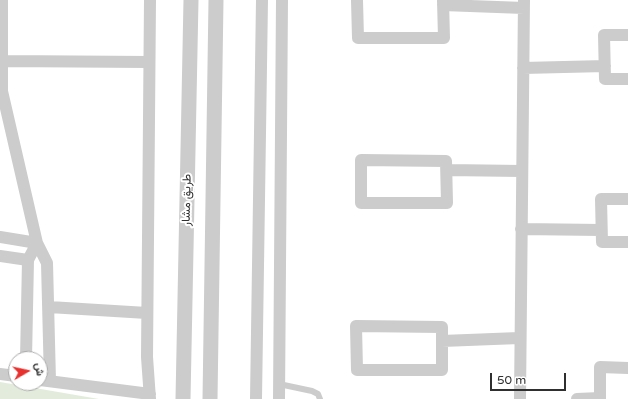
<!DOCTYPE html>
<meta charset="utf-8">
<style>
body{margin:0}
#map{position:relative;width:628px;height:399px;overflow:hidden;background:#fff;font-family:"Varela Round",Vazirmatn,sans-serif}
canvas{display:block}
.north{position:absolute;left:8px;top:351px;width:40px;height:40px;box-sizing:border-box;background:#fff;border:1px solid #acacac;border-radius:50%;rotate:81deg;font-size:11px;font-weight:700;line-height:16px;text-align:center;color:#2f2f2f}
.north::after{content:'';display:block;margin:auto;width:14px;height:18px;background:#e7312f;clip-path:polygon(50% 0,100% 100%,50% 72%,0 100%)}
.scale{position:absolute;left:490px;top:373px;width:76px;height:18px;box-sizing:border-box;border:2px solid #2f2f2f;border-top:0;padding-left:5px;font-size:12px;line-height:14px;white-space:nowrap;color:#2f2f2f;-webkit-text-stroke:3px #fff;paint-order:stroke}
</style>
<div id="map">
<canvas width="628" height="399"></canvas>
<div class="north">ش</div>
<div class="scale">50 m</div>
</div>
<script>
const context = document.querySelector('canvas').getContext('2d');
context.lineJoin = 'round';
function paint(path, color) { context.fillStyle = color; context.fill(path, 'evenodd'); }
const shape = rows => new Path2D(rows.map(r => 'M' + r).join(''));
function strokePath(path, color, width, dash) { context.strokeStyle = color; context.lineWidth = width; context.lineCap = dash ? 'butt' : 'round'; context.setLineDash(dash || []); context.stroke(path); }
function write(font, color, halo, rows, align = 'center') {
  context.font = font + ' "Varela Round",Vazirmatn,sans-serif'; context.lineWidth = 4; context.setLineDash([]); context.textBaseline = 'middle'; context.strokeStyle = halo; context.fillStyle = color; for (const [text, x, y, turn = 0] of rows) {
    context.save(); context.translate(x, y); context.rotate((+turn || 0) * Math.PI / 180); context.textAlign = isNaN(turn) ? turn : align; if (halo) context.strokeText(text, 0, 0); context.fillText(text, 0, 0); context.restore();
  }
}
const green = shape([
 [0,382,99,399,0,399]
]);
const service = shape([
 [279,384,312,391,318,394,320,399]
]);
const minor = shape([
 [2,0,2,91,37,243,47,263,50,381],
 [357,0,358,38,444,38,443,0],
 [443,5,524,8],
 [628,35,604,35,605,79,628,79],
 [1,61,149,62],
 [523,68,605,66],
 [361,160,446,161,447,203,361,203,361,160],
 [447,170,522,171],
 [628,199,601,199,602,242,628,242],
 [521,229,601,230],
 [0,237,37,243],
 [0,256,28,260],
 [49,307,147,313],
 [356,326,442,327,442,370,357,370,356,326],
 [442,341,519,338],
 [26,359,28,260,37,243],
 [0,374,16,376],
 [40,380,150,394],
 [150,399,147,357,150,0],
 [256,399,262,0],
 [279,399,282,0],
 [520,399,524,0],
 [577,399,600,398],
 [600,399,600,367,628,368]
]);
const tertiary = shape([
 [183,399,191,0],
 [210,399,216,0]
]);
const streetNames = [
 ["طريق مشار",187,200,-89]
];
paint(green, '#e3ecdc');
strokePath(service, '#ccc', 6);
strokePath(minor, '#ccc', 12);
strokePath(tertiary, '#ccc', 15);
write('12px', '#2f2f2f', '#fff', streetNames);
</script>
